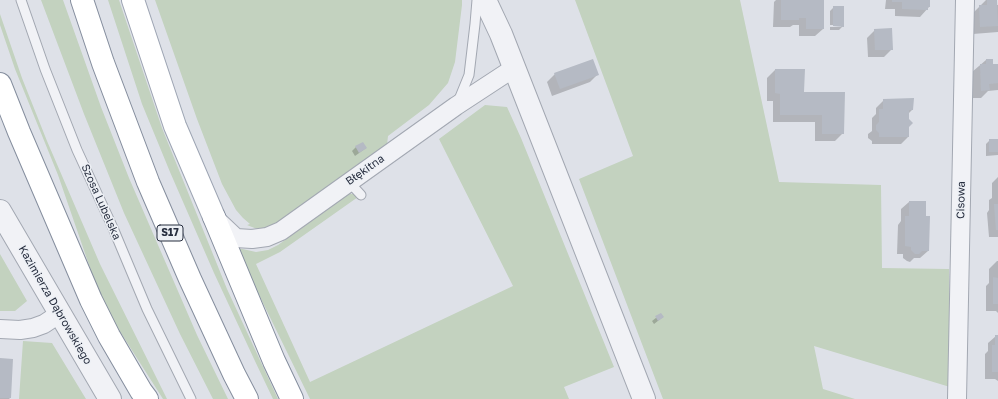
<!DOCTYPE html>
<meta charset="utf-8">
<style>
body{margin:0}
canvas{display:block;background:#dee1e8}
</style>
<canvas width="998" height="399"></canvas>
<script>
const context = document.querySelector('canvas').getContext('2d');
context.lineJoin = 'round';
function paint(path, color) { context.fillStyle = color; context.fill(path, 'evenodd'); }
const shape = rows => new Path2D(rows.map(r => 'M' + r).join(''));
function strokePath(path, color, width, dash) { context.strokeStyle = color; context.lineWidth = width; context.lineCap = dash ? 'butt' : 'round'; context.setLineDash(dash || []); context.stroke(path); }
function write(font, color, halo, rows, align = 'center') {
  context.font = font + ' "Golos Text",sans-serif'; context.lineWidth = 3; context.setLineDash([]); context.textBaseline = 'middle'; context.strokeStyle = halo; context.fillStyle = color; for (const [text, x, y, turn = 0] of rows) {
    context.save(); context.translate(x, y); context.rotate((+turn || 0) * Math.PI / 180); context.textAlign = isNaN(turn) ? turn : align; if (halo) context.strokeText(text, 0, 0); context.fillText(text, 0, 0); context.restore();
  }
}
const green = shape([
 [41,0,63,0,101,107,129,178,197,335,228,399,213,399,180,334,124,213,84,114],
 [108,0,119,0,162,128,227,289,278,399,273,399,254,359,214,273,170,172,142,104],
 [155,0,462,0,462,5,455,62,448,83,429,105,388,136,387,145,283,220,265,229,257,229,247,225,250,224,243,218,236,210,222,184,197,119],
 [575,0,740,0,779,182,881,185,882,268,949,269,950,387,814,346,823,389,855,399,663,399,579,179,633,156],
 [0,14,22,78,47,141,100,264,167,399,163,399,112,319,98,291,58,175,15,69,0,25],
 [485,105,507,107,521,138,614,367,564,387,569,399,310,399,237,250,238,248,256,252,268,250,278,245,349,194,356,194,358,197,280,252,256,264,310,382,513,286,439,139],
 [0,254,27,301,15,311,0,311],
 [23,341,52,343,86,399,19,399]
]);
const shadow = shape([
 [776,0,823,0,823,29,815,36,799,36,799,25,793,25,790,27,773,27,774,2],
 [886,0,929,0,929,7,920,17,895,16,895,9,885,9],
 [986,0,996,0,996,5,998,5,998,32,973,34,972,14],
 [834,7,843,26,839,30,830,30,830,27,841,27,841,25,830,25,830,11],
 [875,30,892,49,884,57,868,57,867,38],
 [986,60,992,60,992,65,998,65,998,90,988,91,981,98,973,98,972,72],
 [775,70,843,133,835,141,815,141,815,122,773,122,773,101,767,101,767,78],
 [555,74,598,74,590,82,552,96,547,82],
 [884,100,912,110,908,114,908,137,901,144,872,144,872,141,868,138,868,134,872,131,872,118,876,114,876,108],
 [990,140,998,140,998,155,986,156,986,144],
 [356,147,366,148,355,156,352,151],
 [998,177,998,237,989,237,987,213,989,210,989,200,992,198,992,183],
 [909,202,928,251,920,258,914,258,910,262,907,261,903,258,903,254,897,254,898,225,901,221,901,209],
 [997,261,998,261,998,313,996,311,986,311,986,286,989,283,989,269],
 [661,314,663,317,654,324,652,321],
 [996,336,998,336,998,381,995,379,985,379,985,354,988,351,988,343],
 [0,359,10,398,9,399,0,399]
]);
const building = shape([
 [781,0,824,0,824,29,806,29,806,18,799,18,799,20,781,20],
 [892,0,930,0,930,7,928,7,928,10,902,9,902,2,892,2],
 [987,0,997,0,998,26,980,27,979,5,987,5],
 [833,6,844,6,844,27,833,26],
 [892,28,893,50,875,50,874,29],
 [593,59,599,75,560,89,554,73],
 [986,59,993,59,993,64,998,64,998,83,989,84,990,90,981,91,980,64,986,64],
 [775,69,805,69,804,92,845,92,844,134,822,134,822,115,780,115,780,94,775,93],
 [914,98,913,110,909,110,909,119,913,123,909,127,909,137,879,137,879,133,876,130,876,125,879,122,879,109,883,109,883,99],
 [989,139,998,139,998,152,989,152],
 [363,142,367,148,359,153,355,146],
 [909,201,926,201,926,216,930,216,929,251,922,251,919,254,915,254,911,250,911,247,905,246,905,216,909,216],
 [994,204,998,204,998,230,996,230],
 [993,277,998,278,998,304,993,304],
 [661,313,664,317,658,321,655,316],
 [995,335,998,335,998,372,992,372,992,345,995,345],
 [0,358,13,359,11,398,0,398]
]);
const service = shape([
 [21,0,45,69,77,150,113,228,147,309,191,399],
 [458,102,469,75,475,24,477,0],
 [349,182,361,195]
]);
const minor = shape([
 [217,220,236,238,252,239,267,237,281,231,456,106,514,68],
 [0,329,20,330,33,328,44,324,59,314],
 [957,399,965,0]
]);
const tertiary = shape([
 [485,0,501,34,644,399],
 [0,211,110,399]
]);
const primary = shape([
 [133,0,175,126,214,217]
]);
const motorway = shape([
 [82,0,103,63,148,182,190,279,234,374,247,399],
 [0,84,19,132,91,300,109,336,141,391,147,399],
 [214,217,274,361,292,399]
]);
const shields = [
 [170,233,26]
];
const shieldNames = [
 ["S17",170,233]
];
const streetNames = [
 ["Błękitna",365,170,-35],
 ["Cisowa",961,200,-89],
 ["Szosa Lubelska",101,202,66],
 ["Kazimierza Dąbrowskiego",55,305,60]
];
paint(green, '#c3d2bf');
paint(shadow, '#0003');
paint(building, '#b5bac4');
strokePath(service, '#a3a8b2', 11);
strokePath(minor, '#a3a8b2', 20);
strokePath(tertiary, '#a3a8b2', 24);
strokePath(primary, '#9da5b3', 24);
strokePath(motorway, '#858e9e', 24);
strokePath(service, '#f1f2f6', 9);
strokePath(minor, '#f1f2f6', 18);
strokePath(tertiary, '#f1f2f6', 22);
strokePath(primary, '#fff', 22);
strokePath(motorway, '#fff', 22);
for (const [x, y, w] of shields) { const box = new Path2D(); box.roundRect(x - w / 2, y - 8, w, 16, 3); context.fillStyle = '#edf0f5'; context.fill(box); strokePath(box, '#272e3f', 1); }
write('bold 10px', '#272e3f', null, shieldNames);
write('11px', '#272e3f', '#edf0f5', streetNames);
</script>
